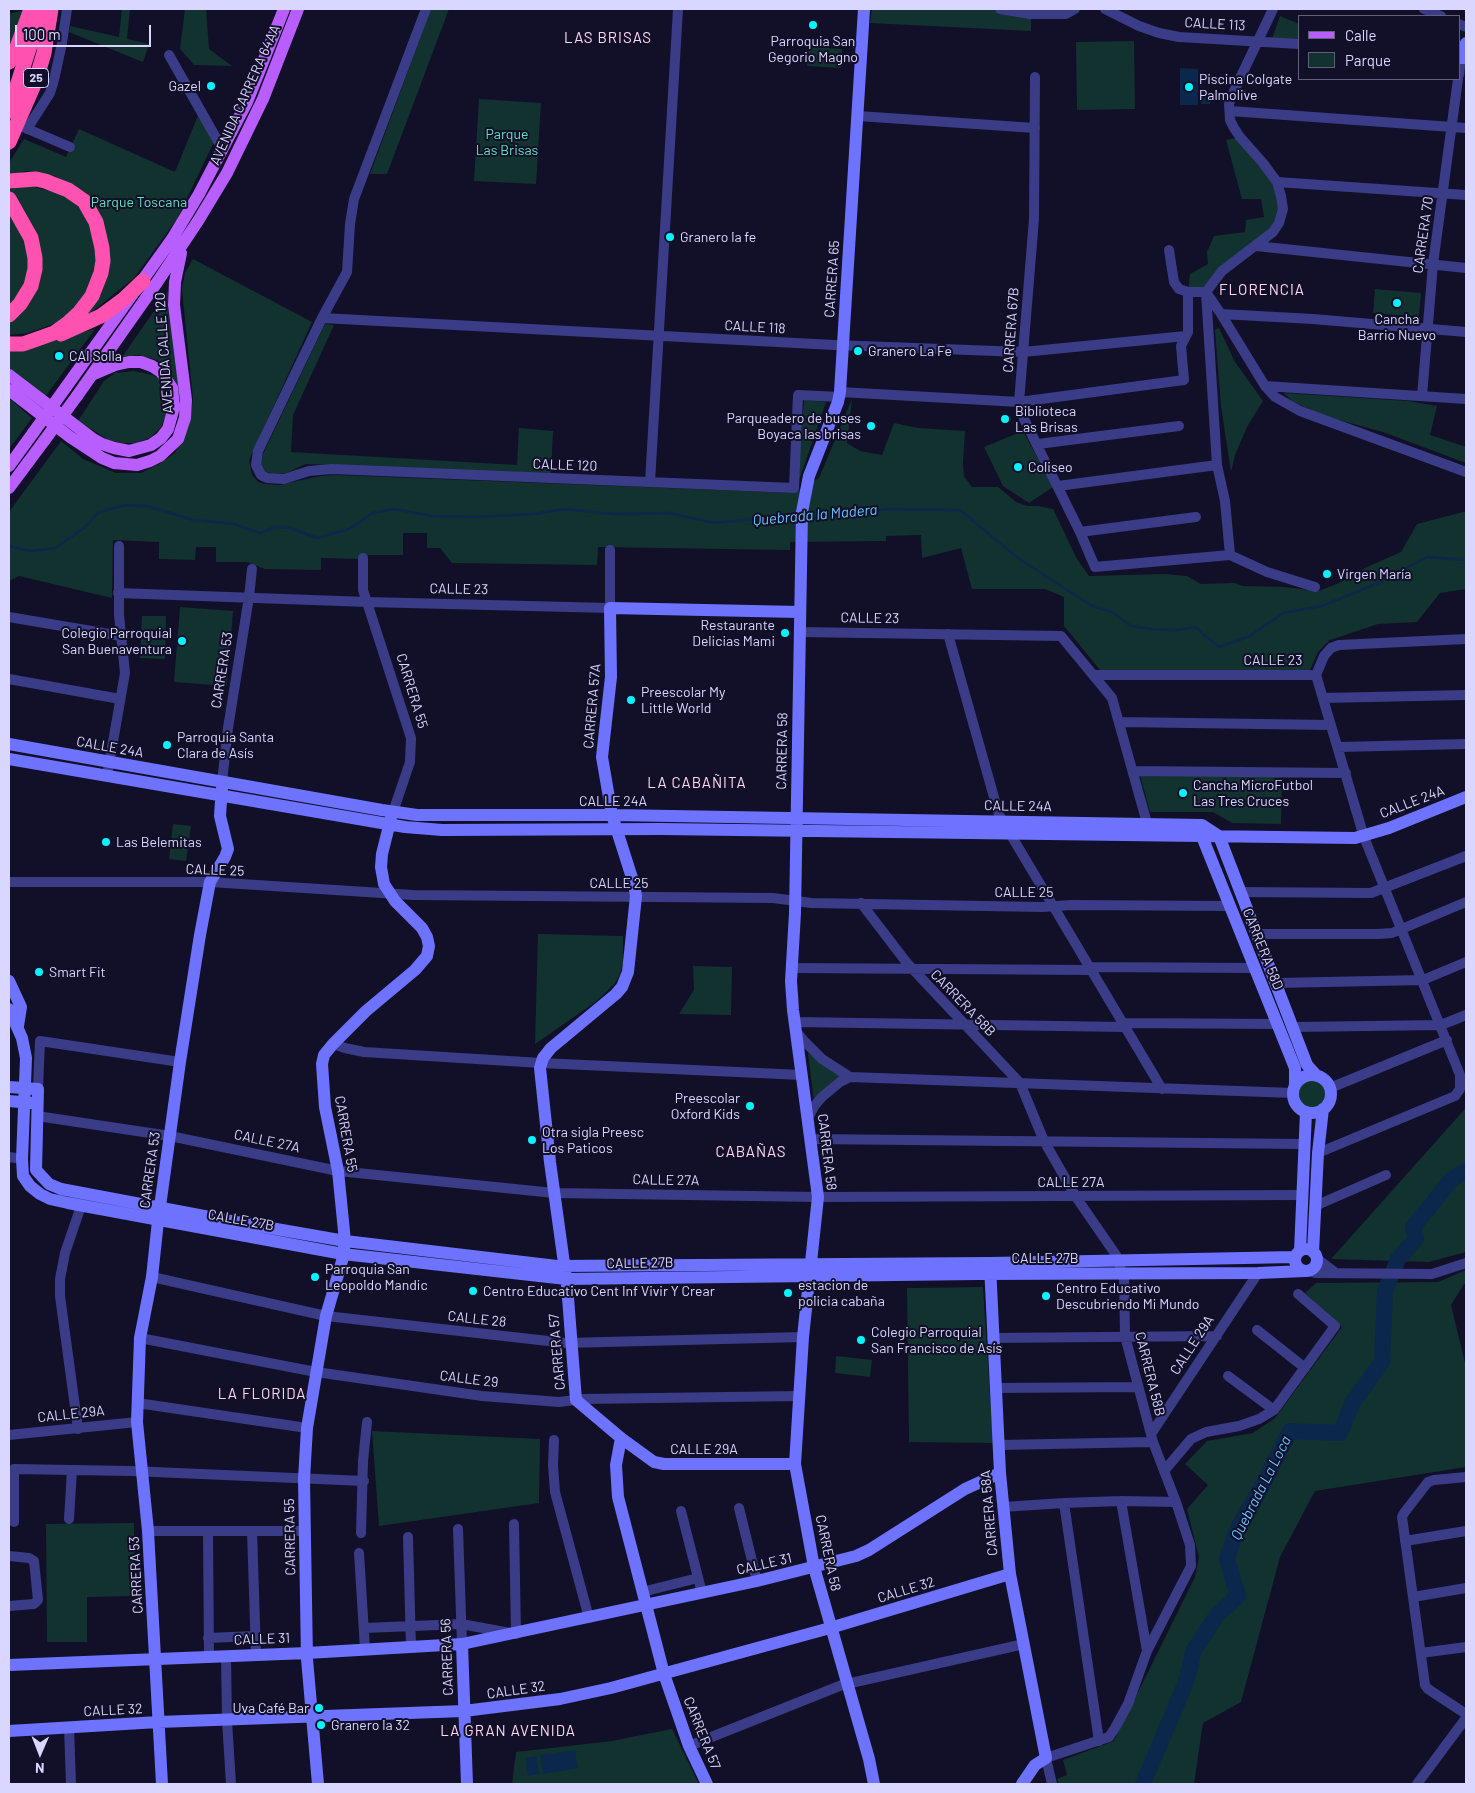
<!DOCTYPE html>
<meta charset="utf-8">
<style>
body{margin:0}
#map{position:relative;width:1475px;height:1793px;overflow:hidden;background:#120f28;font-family:Barlow,sans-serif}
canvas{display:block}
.frame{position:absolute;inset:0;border:10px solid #d9d7ff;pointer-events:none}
.legend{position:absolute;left:1298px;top:15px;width:162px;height:65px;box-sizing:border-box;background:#120f28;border:1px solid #625f7e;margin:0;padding:6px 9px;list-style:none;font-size:15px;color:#d9d7ff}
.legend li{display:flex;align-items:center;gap:10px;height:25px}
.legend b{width:25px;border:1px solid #625f7e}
.north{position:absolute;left:15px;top:1728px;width:50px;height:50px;-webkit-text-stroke:4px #120f28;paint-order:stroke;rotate:181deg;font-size:14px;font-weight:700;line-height:20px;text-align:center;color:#d9d7ff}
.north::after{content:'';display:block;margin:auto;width:18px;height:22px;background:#d9d7ff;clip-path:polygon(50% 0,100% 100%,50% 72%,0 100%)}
.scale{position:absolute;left:15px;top:25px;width:136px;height:22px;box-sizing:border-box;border:2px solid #d9d7ff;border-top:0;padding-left:6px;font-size:15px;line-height:18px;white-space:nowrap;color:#d9d7ff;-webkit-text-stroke:4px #120f28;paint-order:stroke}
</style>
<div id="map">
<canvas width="1475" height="1793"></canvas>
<div class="frame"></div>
<ul class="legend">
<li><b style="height:6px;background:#b85eff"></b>Calle</li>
<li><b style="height:14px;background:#12322f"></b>Parque</li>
</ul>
<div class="north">N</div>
<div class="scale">100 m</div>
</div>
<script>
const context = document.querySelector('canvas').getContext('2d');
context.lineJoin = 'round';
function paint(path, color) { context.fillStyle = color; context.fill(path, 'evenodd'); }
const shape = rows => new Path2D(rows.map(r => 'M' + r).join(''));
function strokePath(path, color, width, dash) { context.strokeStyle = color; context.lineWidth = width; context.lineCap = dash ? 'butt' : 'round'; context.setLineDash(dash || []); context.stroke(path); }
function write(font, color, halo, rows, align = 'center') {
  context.font = font + ' Barlow,sans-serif'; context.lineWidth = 4; context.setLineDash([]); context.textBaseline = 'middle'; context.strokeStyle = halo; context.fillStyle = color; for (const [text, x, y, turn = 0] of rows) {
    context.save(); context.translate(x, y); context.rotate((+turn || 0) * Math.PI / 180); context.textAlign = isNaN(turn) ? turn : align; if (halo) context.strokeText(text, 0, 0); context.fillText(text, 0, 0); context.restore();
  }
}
const green = shape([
 [122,9,130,9,127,39,149,44,143,62,69,32,70,26,119,37],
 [185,9,206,9,209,49,232,66,194,65,180,49],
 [431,9,449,9,387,174,370,174],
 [872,9,988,9,1031,15,1031,31,870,23],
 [24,10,9,49,9,14],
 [1280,16,1299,24,1299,42,1272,39],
 [1134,41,1135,109,1077,110,1076,42],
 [808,47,842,49,841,68,807,66],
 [479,99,541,103,536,184,474,181],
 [199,113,214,142,177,219,134,278,83,319,101,295,108,275,100,217,88,194,55,176,26,171,9,176,9,163,24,139,66,157,79,129,175,172],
 [1240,137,1274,185,1279,205,1275,223,1206,292,1188,292,1190,274,1208,264,1207,252,1214,236,1245,232,1246,220,1264,217,1261,199,1242,199,1226,140],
 [17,187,34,187,61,194,76,204,88,219,96,241,97,267,89,288,66,318,48,326,27,333,9,335,9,322,29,283,9,309,9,190],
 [193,259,312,322,249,460,252,475,258,482,266,484,279,485,320,476,337,475,794,493,819,478,852,399,847,443,860,451,882,455,894,423,918,428,965,431,963,463,964,476,972,487,998,487,1016,502,1027,506,1038,506,1053,509,1077,559,1089,576,1165,574,1187,576,1201,584,1234,583,1243,586,1284,587,1319,591,1339,583,1365,568,1401,552,1417,524,1463,512,1466,512,1466,589,1440,593,1417,622,1378,624,1330,640,1318,652,1310,670,1100,670,1064,626,1064,597,1045,589,972,589,961,548,922,558,921,535,886,536,886,541,790,542,790,550,598,547,597,565,452,563,440,548,427,548,427,533,403,533,403,555,369,555,360,559,321,558,321,570,265,569,247,562,216,562,216,547,196,547,195,560,159,559,159,542,113,540,112,598,19,576,9,581,9,512,61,441,83,459,116,473,141,473,159,464,175,453,189,426,193,399,182,289,185,273],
 [1375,289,1421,293,1419,317,1373,313],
 [168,291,168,309,181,404,173,382,165,368,157,360,139,355,122,357],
 [325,324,334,325,293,415,291,452,517,465,519,428,553,431,551,474,306,464,286,473,273,474,264,471,260,465,263,454],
 [1219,328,1235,362,1263,401,1247,427,1235,455,1231,472,1221,406,1215,330],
 [95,329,45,397,9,369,9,348,30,347],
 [134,371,153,375,164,383,169,395,168,409,161,427,150,438,135,443,122,443,109,440,78,421,104,381,115,373],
 [1284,393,1408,401,1437,406,1430,435,1466,447,1466,463,1383,432,1328,417,1293,402],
 [9,398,32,418,9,449],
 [804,400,826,402,797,486],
 [1023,431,1053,487,1029,503,1003,486,984,447],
 [180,607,233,611,227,686,174,682],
 [142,616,166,616,165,659,140,658],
 [1140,775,1282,777,1281,824,1232,823,1213,812,1150,812],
 [173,824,191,826,186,861,169,859],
 [538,934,623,936,623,963,620,974,615,983,604,994,594,1003,535,1044],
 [693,966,732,967,731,1015,679,1014,694,990],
 [808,1053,830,1070,843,1077,814,1102],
 '1298 1094a14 14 0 1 1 28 0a14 14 0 1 1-28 0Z',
 [1466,1105,1466,1252,1429,1262,1331,1259,1464,1110],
 [1466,1270,1466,1283,1464,1284,1451,1305,1466,1367,1466,1467,1315,1491,1280,1557,1241,1702,1203,1723,1194,1784,1059,1784,1057,1779,1067,1775,1063,1760,1114,1741,1195,1577,1199,1557,1187,1509,1208,1485,1185,1464,1207,1441,1253,1433,1275,1418,1342,1327,1305,1293,1316,1283,1438,1282],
 [983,1287,993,1443,909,1442,907,1288],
 [836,1356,872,1360,870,1377,835,1373],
 [372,1431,540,1439,539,1503,379,1526],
 [134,1523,134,1596,87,1597,87,1642,47,1642,46,1524],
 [672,1729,699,1784,512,1784,516,1752,612,1741]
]);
const water = shape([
 [1180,68,1198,69,1198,105,1180,105],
 [1201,92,1211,92,1210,104,1201,104],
 [575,1750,578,1768,543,1774,540,1755],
 [536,1756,539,1774,528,1776,525,1758]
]);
const stream = shape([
 [807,519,843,516,885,509,960,510,1018,558,1092,606,1112,612,1131,626,1151,629,1177,630,1195,627,1219,647,1250,636,1283,613,1322,606,1381,582,1427,557,1466,560],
 [9,546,30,551,55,548,84,528,99,512,126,505,148,506,193,520,234,524,260,533,275,527,290,528,317,538,349,529,373,513,394,509,432,516,475,517,534,514,564,509,613,514,669,513,714,523,753,519,799,520]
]);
const river = shape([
 [1143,1784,1186,1682,1194,1650,1217,1615,1238,1596,1227,1558,1239,1526,1265,1481,1290,1431,1340,1433,1353,1402,1382,1362,1385,1291,1398,1259,1416,1239,1413,1227,1452,1179,1466,1171]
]);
const street = shape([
 [426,9,354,199,350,224,347,272,322,318,258,451,256,465,261,475,267,478,284,479,309,471,332,469,794,488,798,395,840,397],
 [1000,9,1030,14,1066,14,1075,9],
 [1105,9,1139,26,1159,33,1179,37,1299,44],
 [1424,9,1441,16],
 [1459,24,1466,27],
 [169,55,223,150],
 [1459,58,1461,58,1459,75],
 [1035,77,1034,219,1019,402,1024,419,1080,532,1095,567,1230,555,1267,572,1315,587],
 [1230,111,1466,128],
 [858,116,1035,128],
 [23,127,70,147],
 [27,129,50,93,54,80,62,43,67,9],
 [1277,182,1466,195],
 [1256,246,1466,268],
 [1169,250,1174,282,1179,289,1188,292,1206,292],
 [1206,292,1222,271,1273,232,1279,223,1283,209,1281,196,1277,182,1263,163,1240,137,1234,128,1230,120,1229,104,1234,91,1273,9],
 [1206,292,1221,314,1265,386,1275,397,1300,411,1466,472],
 [1206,293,1217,465,1225,501,1230,555],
 [1221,314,1313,319,1466,332],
 [322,318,834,345,1023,352,1186,336],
 [1265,386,1466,399],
 [840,392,1019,402,1184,380,1181,346,1188,332,1188,292],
 [1422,396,1433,264,1458,79],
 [1038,444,1179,426],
 [650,482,678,9],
 [1058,486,1217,465],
 [1080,532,1196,517],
 [363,558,363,590,411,738,410,762,393,812],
 [118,593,367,602,610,608,610,550],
 [9,617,121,636],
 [799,632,1061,636,1112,698,1147,823],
 [948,634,999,815,1162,1089],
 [1093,675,1316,675,1324,656,1331,648,1339,645,1466,639],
 [1316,675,1364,837,1460,1075,1460,1089,1455,1096,1318,1153],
 [9,679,120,699],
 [1323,698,1466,695],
 [1119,722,1331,725],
 [1338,747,1466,744],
 [1133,771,1346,773],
 [107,776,125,673,119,615,119,546],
 [222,782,228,728,249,597,252,569],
 [9,882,210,882,413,895,773,898,811,903,1042,907,1071,905,1230,906],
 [1240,892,1371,893,1466,856],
 [861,903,907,963,1020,1083,1044,1141,1076,1197,1116,1255,1124,1278,1125,1336,1153,1442,1176,1502,1190,1545,1191,1566,1147,1651,1128,1704,1115,1728,1109,1737,1046,1758,1052,1784],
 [1256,934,1378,934,1392,933,1466,902],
 [1089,967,1254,968],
 [791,968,1091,970],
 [1276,983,1423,980,1466,962],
 [795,1022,1125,1027],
 [1123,1023,1277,1024],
 [1293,1027,1441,1025,1466,1015],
 [796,1031,804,1041,822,1059,850,1077,1293,1093],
 [333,1044,345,1048,364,1052,541,1063,802,1075],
 [1330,1088,1447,1040],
 [38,1089,40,1041,180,1062],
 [37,1116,170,1136,338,1171,554,1193,818,1197,1302,1195],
 [808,1118,815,1105,822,1097,840,1082,850,1077],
 [810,1139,1304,1144],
 [9,1157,22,1159],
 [1315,1206,1386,1175],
 [1316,1258,1336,1273],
 [1308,1270,1315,1273,1432,1274,1466,1263],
 [152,1277,326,1316,566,1343,803,1337],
 [1257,1330,1305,1368],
 [140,1338,316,1372,482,1396,559,1402,583,1399,799,1396],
 [992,1338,1217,1336],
 [1228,1376,1274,1410],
 [995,1388,1138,1387],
 [137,1403,307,1428],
 [78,1429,60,1296,60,1279,65,1253,81,1206],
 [1151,1434,1258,1273],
 [9,1435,137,1422],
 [554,1440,553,1465,555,1492,589,1618],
 [999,1445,1153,1442],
 [1164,1471,1191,1439,1206,1432,1239,1426,1259,1419,1274,1410,1335,1326,1298,1294],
 [1466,1477,1434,1480,1428,1482,1404,1513,1402,1517,1425,1685,1428,1689,1466,1714],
 [1121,1501,1147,1651],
 [1064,1503,1099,1741],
 [1003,1507,1064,1503,1121,1501,1176,1502],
 [739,1508,757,1581],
 [681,1511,702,1593],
 [69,1519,72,1470],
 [14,1522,14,1469,131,1471,364,1481],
 [458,1529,462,1644],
 [148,1531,305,1531],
 [208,1531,209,1656],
 [252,1531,256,1654],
 [361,1533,363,1461,367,1422],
 [408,1537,411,1647],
 [1405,1541,1466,1531],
 [359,1553,365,1649],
 [9,1556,29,1558,34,1561,38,1600,34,1604,9,1606],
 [642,1592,698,1578],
 [1413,1597,1466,1588],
 [365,1628,461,1624,516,1634,514,1524],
 [208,1638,255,1636],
 [1421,1653,1466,1647],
 [226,1656,227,1721,231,1784],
 [69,1727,71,1784],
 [689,1746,842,1685,1024,1644],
 [1417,1784,1466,1718]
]);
const secondary = shape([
 [864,9,840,392,838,402,809,476,802,512,795,913,791,981,793,1010,818,1197,803,1337,795,1464,814,1567,869,1759,874,1784],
 [1466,43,1461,58,1466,58],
 [9,744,382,810,417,815,612,815,1202,825,1219,836,1307,1065,1317,1076],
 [9,759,405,827,442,830,661,829,1355,838,1389,828,1466,797],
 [1199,829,1295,1068,1295,1086],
 [9,981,21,1007,18,1026],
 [9,1009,22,1038,26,1058,22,1159,23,1176,30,1186,40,1194,50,1199,68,1203,343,1254,566,1279,978,1274,1258,1273,1305,1271],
 '1293 1094a19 19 0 1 1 38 0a19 19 0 1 1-38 0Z',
 [9,1087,38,1089,36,1170,49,1184,61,1189,236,1222,345,1241,557,1266,990,1263,1295,1257],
 [9,1101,31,1103],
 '1295 1260a11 11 0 1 1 22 0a11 11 0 1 1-22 0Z',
 [1300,1251,1306,1112],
 [1313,1252,1318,1153,1323,1109],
 [990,1265,1000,1473,1010,1574,1046,1758,1035,1765,1022,1784],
 [621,1438,616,1465,618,1497,664,1674,689,1746,707,1784],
 [795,1464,664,1464,654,1462,621,1438,576,1400,567,1285,550,1162,540,1068,543,1058,551,1048,616,994,622,987,628,972,636,896,634,884,612,815,602,757,611,677,610,608,799,612],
 [462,1644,467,1784],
 [9,1665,307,1653,462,1644,757,1581,856,1556,869,1550,965,1489,1000,1473],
 [9,1731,158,1722,464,1711,560,1699,611,1688,830,1628,1010,1574],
 [162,1784,148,1531,137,1422,140,1338,152,1277,158,1221,180,1062,200,935,210,882,225,857,228,849,220,816,222,787],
 [318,1784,307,1659,304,1479,307,1428,326,1316,342,1261,345,1241,338,1171,325,1107,322,1064,324,1055,333,1044,366,1011,415,970,427,956,429,946,427,937,422,928,395,901,384,884,381,867,382,854,391,818]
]);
const primary = shape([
 [9,375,93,439,102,444,114,448,129,451,151,445,161,438,168,429,174,407,172,388,161,372,152,366,141,362,129,362,115,365,94,374],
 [66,387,172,239,199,194,247,102,284,9],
 [9,390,70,437,102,458,114,463,137,465,150,461,160,456,178,439,185,418,186,400,174,305,175,282,181,253],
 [77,396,158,281,198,221,227,173,263,99,298,9],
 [9,466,33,433],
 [9,488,44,441]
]);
const highway = shape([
 [9,62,17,47,31,9],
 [9,111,34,33,39,9],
 [9,142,36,80,44,53,51,9],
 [9,181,36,179,45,181,68,190,84,201,96,222,102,248,103,261,101,273,92,296,79,313,68,323,54,333,40,338,23,344,9,344],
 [9,199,31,238,35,258,35,269,31,286,20,304,9,315],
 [61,334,101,316,124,299,143,281]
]);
const primaryBridge = shape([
 [33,433,66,387],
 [44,441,77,396]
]);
const markers = [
 [813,25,5,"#03f6ff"],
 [211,86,5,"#03f6ff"],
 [1189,87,5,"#03f6ff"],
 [670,237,5,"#03f6ff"],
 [1397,303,5,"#03f6ff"],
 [858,351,5,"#03f6ff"],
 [59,356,5,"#03f6ff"],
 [1005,419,5,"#03f6ff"],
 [871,426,5,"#03f6ff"],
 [1018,467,5,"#03f6ff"],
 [1327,574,5,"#03f6ff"],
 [785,633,5,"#03f6ff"],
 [182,641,5,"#03f6ff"],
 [631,700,5,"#03f6ff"],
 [167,745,5,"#03f6ff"],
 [1183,793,5,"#03f6ff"],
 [106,842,5,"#03f6ff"],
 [39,972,5,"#03f6ff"],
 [750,1106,5,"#03f6ff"],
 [532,1140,5,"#03f6ff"],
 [315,1277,5,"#03f6ff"],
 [473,1291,5,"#03f6ff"],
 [788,1293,5,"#03f6ff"],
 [1046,1296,5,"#03f6ff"],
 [861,1340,5,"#03f6ff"],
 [319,1708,5,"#03f6ff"],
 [321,1725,5,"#03f6ff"]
];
const shields = [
 [36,78,25]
];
const shieldNames = [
 ["25",36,78]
];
const streetNames = [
 ["CALLE 113",1215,24,3],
 ["AVENIDA CARRERA 64AA",245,95,-66],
 ["CARRERA 70",1423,235,-82],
 ["CARRERA 65",832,279,-86],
 ["CALLE 118",755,327,3],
 ["CARRERA 67B",1011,330,-86],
 ["AVENIDA CALLE 120",164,353,-94],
 ["CALLE 120",565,465,2],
 ["CALLE 23",459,589,1],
 ["CALLE 23",870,618,1],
 ["CALLE 23",1273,660],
 ["CARRERA 53",222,670,-81],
 ["CARRERA 55",412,691,73],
 ["CARRERA 57A",592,706,-85],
 ["CALLE 24A",110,747,10],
 ["CARRERA 58",782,751,-89],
 ["CALLE 24A",613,801],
 ["CALLE 24A",1412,802,-21],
 ["CALLE 24A",1018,806,1],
 ["CALLE 25",215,870,2],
 ["CALLE 25",619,883],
 ["CALLE 25",1024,892],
 ["CARRERA 58D",1263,949,68],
 ["CARRERA 58B",963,1003,46],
 ["CARRERA 55",346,1134,80],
 ["CALLE 27A",267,1141,12],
 ["CARRERA 58",827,1152,83],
 ["CARRERA 53",150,1170,-82],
 ["CALLE 27A",666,1180,1],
 ["CALLE 27A",1071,1182],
 ["CALLE 27B",241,1220,10],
 ["CALLE 27B",1045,1258],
 ["CALLE 27B",640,1263,-1],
 ["CALLE 28",477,1319,6],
 ["CALLE 29A",1192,1345,-57],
 ["CARRERA 57",557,1352,-95],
 ["CARRERA 58B",1150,1374,76],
 ["CALLE 29",469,1379,7],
 ["CALLE 29A",71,1414,-6],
 ["CALLE 29A",704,1449],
 ["CARRERA 58A",989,1513,-95],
 ["CARRERA 55",290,1537,-91],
 ["CARRERA 58",828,1553,78],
 ["CALLE 31",764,1564,-13],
 ["CARRERA 53",136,1575,-93],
 ["CALLE 32",906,1590,-17],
 ["CALLE 31",262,1639,-2],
 ["CARRERA 56",447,1657,-92],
 ["CALLE 32",516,1690,-8],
 ["CALLE 32",113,1710,-3],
 ["CARRERA 57",702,1733,68]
];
const poiNames = [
 ["Parroquia San",813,41,"center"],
 ["Gegorio Magno",813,57,"center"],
 ["Piscina Colgate",1199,79],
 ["Palmolive",1199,95],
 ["Gazel",201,86,"right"],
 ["Granero la fe",680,237],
 ["Cancha",1397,319,"center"],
 ["Barrio Nuevo",1397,335,"center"],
 ["Granero La Fe",868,351],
 ["CAI Solla",69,356],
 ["Biblioteca",1015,411],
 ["Las Brisas",1015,427],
 ["Parqueadero de buses",861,418,"right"],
 ["Boyaca las brisas",861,434,"right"],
 ["Coliseo",1028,467],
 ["Virgen María",1337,574],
 ["Restaurante",775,625,"right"],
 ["Delicias Mami",775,641,"right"],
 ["Colegio Parroquial",172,633,"right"],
 ["San Buenaventura",172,649,"right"],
 ["Preescolar My",641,692],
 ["Little World",641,708],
 ["Parroquia Santa",177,737],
 ["Clara de Asís",177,753],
 ["Cancha MicroFutbol",1193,785],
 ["Las Tres Cruces",1193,801],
 ["Las Belemitas",116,842],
 ["Smart Fit",49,972],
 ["Preescolar",740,1098,"right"],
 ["Oxford Kids",740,1114,"right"],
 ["Otra sigla Preesc",542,1132],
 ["Los Paticos",542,1148],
 ["Parroquia San",325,1269],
 ["Leopoldo Mandic",325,1285],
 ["estacion de",798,1285],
 ["policia cabaña",798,1301],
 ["Centro Educativo",1056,1288],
 ["Descubriendo Mi Mundo",1056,1304],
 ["Centro Educativo Cent Inf Vivir Y Crear",483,1291],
 ["Colegio Parroquial",871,1332],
 ["San Francisco de Asís",871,1348],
 ["Uva Café Bar",309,1708,"right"],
 ["Granero la 32",331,1725]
];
const parkNames = [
 ["Parque",507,134],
 ["Las Brisas",507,150],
 ["Parque Toscana",139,202]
];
const neighbourhoodNames = [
 ["LAS BRISAS",608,38],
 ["FLORENCIA",1262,290],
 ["LA CABAÑITA",697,783],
 ["CABAÑAS",751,1152],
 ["LA FLORIDA",262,1394],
 ["LA GRAN AVENIDA",508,1731]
];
const waterNames = [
 ["Quebrada la Madera",815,515,-5],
 ["Quebrada La Loca",1261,1488,-63]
];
paint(green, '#12322f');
paint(water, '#0b274b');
strokePath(stream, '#0b274b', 2.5);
strokePath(river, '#0b274b', 16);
strokePath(street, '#3a3c88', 10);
strokePath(secondary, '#6e73ff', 12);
strokePath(primary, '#b85eff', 12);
strokePath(highway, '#ff52b0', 15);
strokePath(primaryBridge, '#b85eff', 12);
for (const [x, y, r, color] of markers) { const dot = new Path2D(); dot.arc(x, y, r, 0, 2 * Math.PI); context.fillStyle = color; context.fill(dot); strokePath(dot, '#120f28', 2); }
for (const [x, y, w] of shields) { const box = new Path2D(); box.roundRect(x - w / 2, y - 9.5, w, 19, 4); context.fillStyle = '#120f28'; context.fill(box); strokePath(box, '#d9d7ff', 1); }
write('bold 12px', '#d9d7ff', null, shieldNames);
write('14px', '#d9d7ff', '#120f28', streetNames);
write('14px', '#d9d7ff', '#120f28', poiNames, 'left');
write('14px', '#5fe2b9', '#120f28', parkNames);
context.letterSpacing = '1px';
write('15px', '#ffd9f3', '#120f28', neighbourhoodNames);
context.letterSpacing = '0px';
write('italic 15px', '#65c1ff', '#120f28', waterNames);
</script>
